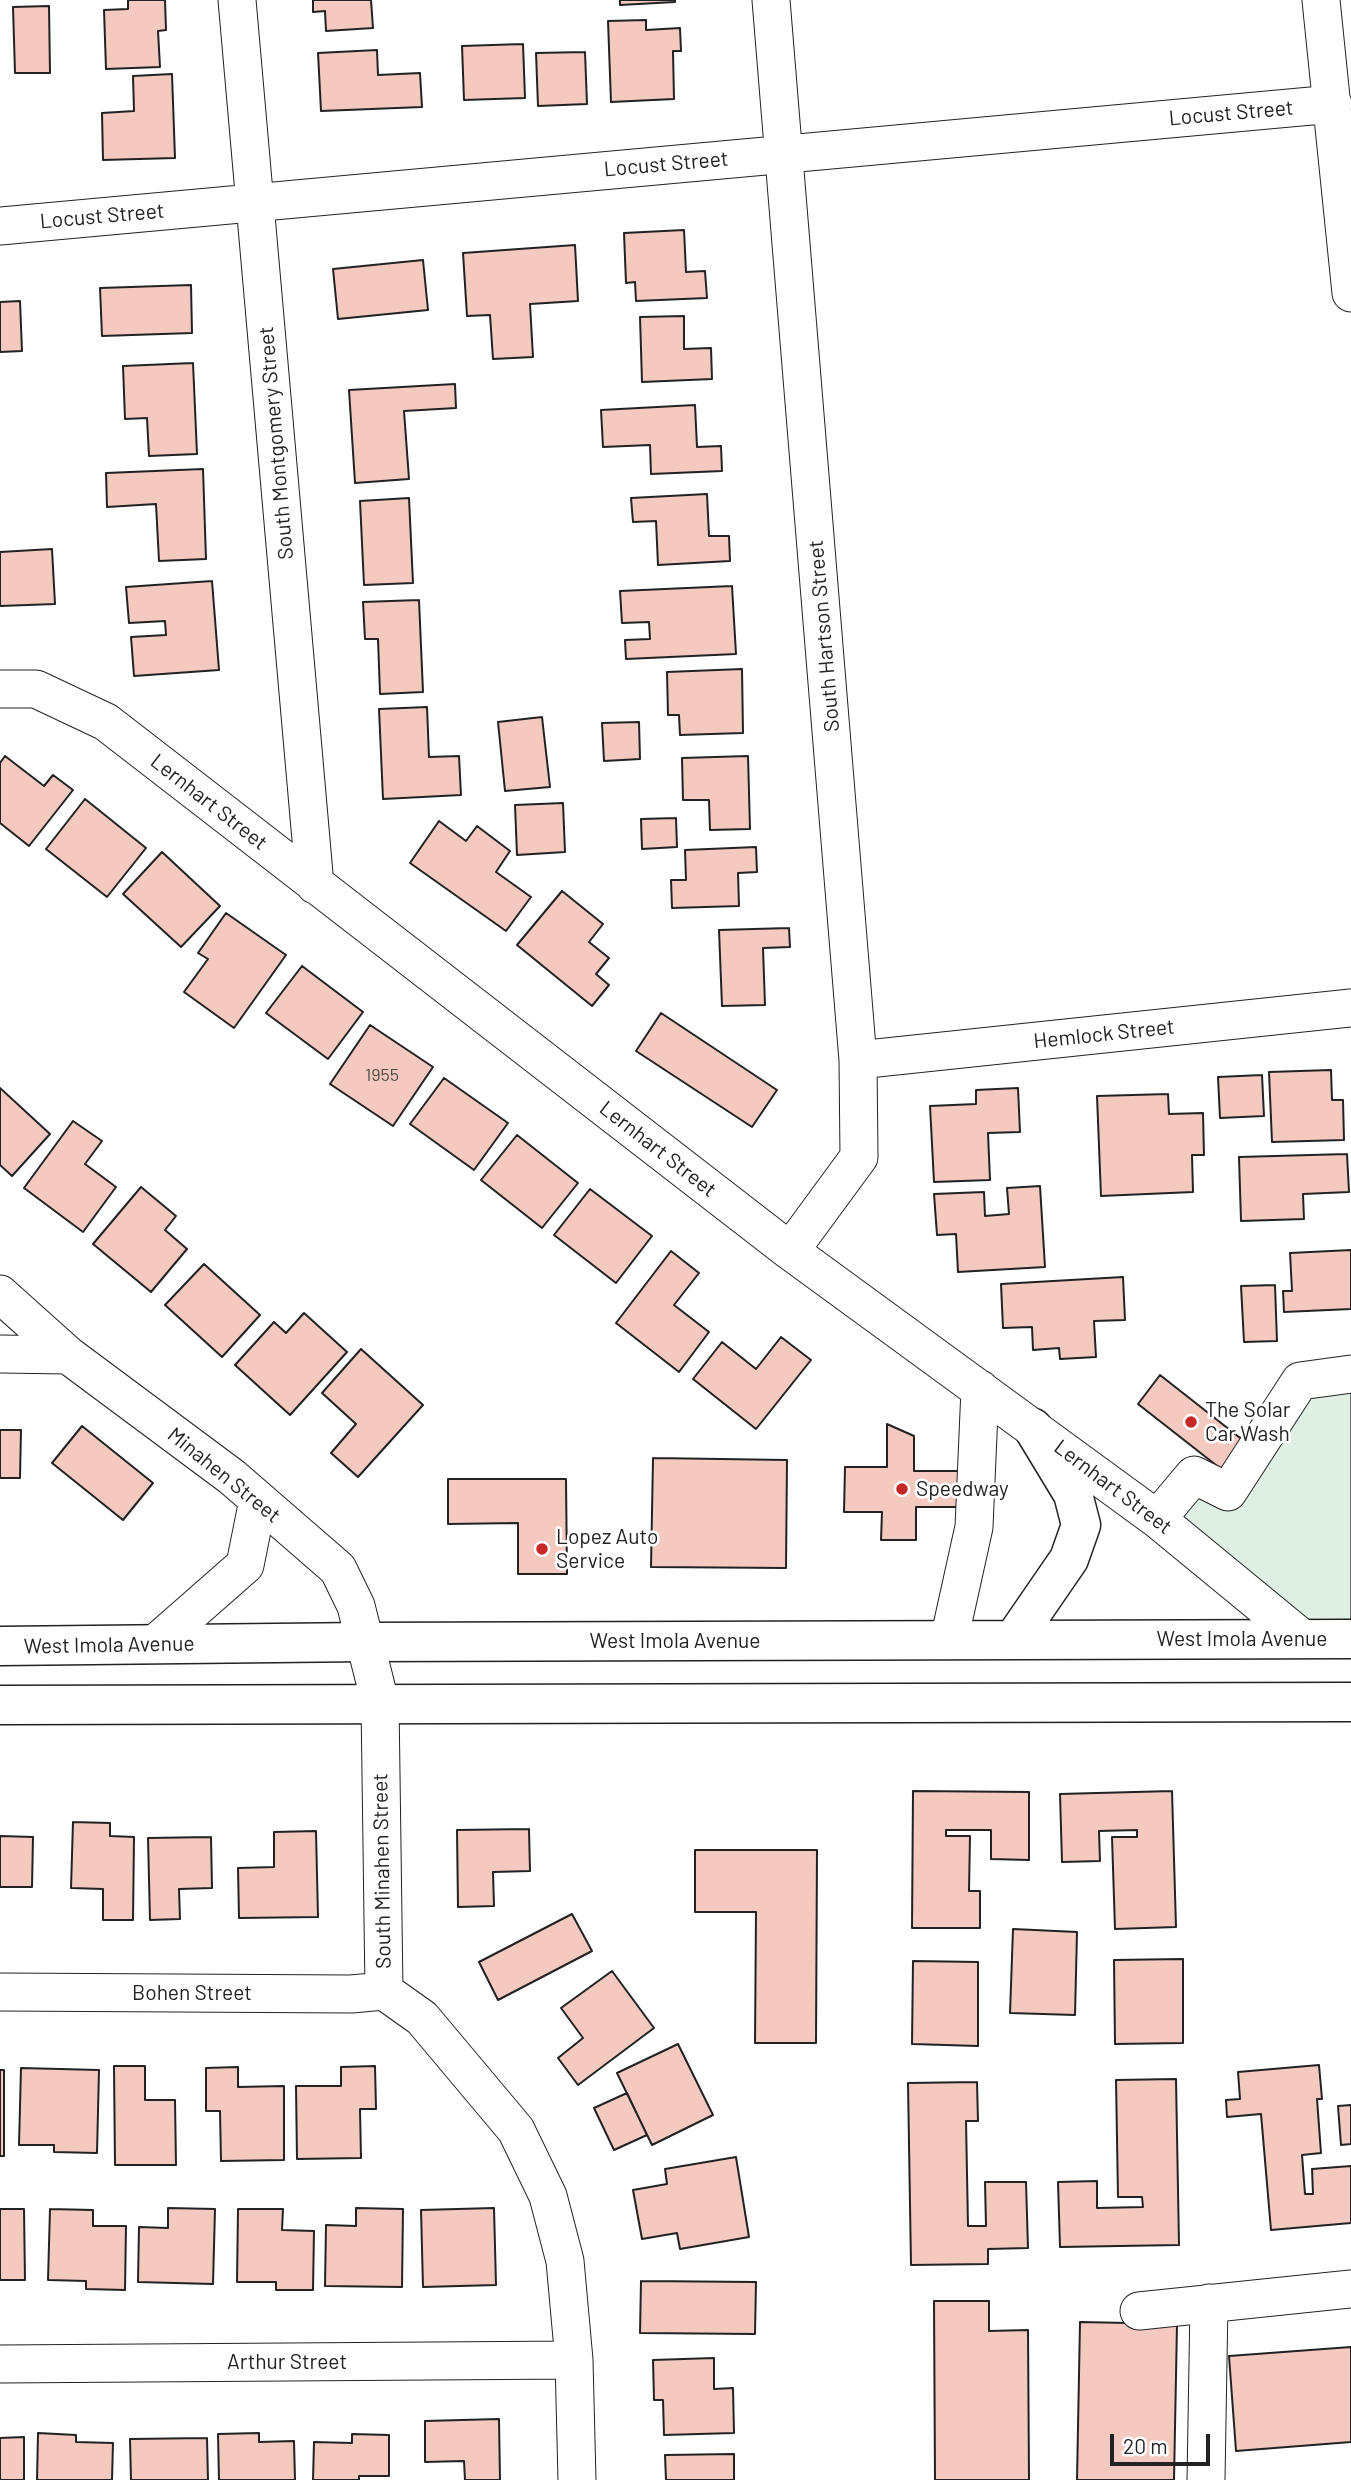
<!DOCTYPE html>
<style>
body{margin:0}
#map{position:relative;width:1351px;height:2480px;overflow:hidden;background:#fff;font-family:Barlow,sans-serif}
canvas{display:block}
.scale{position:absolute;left:1110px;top:2434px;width:100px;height:32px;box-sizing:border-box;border:4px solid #222;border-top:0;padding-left:9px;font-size:21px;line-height:24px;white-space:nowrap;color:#222;-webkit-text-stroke:5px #fff;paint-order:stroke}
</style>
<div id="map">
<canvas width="1351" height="2480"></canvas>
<div class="scale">20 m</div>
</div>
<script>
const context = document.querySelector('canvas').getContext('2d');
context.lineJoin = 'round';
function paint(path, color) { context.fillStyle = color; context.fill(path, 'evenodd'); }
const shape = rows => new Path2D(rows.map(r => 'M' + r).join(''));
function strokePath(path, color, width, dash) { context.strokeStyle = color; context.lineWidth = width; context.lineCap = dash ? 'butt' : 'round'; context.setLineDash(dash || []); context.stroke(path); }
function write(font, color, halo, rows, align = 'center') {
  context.font = font + ' Barlow,sans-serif'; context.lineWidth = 5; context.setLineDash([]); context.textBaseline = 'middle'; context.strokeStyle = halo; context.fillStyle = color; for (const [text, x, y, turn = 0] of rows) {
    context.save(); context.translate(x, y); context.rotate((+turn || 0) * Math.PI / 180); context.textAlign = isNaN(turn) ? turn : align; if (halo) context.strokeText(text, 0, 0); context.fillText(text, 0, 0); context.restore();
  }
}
const green = shape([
 [1351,1374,1351,1639,1303,1639,1157,1519,1194,1475,1228,1492,1300,1381,1351,1374]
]);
const building = shape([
 [128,0,165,0,166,30,158,31,160,67,106,69,104,10,128,9,128,0],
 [313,0,371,0,373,28,326,31,325,11,313,12,313,0],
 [620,0,675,0,675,2,620,5,620,0],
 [49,6,50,73,15,73,13,7,49,6],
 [646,20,646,30,680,28,681,51,673,51,674,99,611,102,608,21,646,20],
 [523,44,525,98,464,100,462,46,523,44],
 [377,50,378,75,420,73,422,107,321,111,318,53,377,50],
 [585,52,587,104,538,106,536,53,585,52],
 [172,74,175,158,103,160,102,113,134,111,133,76,172,74],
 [684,230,686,272,705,271,707,298,636,301,635,282,626,283,624,233,684,230],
 [575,245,578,301,530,304,533,357,493,359,490,315,467,316,463,253,575,245],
 [423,260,428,310,338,319,333,269,423,260],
 [191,285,192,333,102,336,100,288,191,285],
 [20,301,22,351,0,352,0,302,20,301],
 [684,316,684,349,711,348,712,379,642,382,640,317,684,316],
 [193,363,197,454,149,456,147,418,125,419,123,366,193,363],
 [455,384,456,408,404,411,409,479,355,483,349,390,455,384],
 [695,405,697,447,721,446,722,471,651,474,650,445,603,447,601,410,695,405],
 [203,469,206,559,159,561,156,504,107,507,106,473,203,469],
 [707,494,709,536,729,536,730,561,658,565,656,521,633,522,631,498,707,494],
 [409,498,413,583,364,585,360,501,409,498],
 [52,549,55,604,0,606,0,552,52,549],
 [212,581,219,670,134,676,131,637,166,635,165,621,129,623,126,587,212,581],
 [732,586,736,654,626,659,625,640,650,639,649,622,622,623,620,591,732,586],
 [419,600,423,692,380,694,378,639,365,639,363,602,419,600],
 [742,669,743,733,680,735,679,715,668,715,667,672,742,669],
 [427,707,429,757,459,756,461,795,383,799,379,709,427,707],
 [542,717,550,787,505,791,498,722,542,717],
 [639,722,640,759,604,761,602,723,639,722],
 [5,756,44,786,53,775,73,790,29,846,0,823,0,763,5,756],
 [748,756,750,829,710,830,709,800,683,800,682,758,748,756],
 [85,799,146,848,107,897,46,849,85,799],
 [563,803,565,852,517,855,515,805,563,803],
 [676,818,677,847,642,849,641,819,676,818],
 [439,821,466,841,477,826,510,851,496,872,531,897,506,931,410,863,439,821],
 [756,847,757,872,738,873,739,906,672,908,671,880,686,880,685,850,756,847],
 [162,852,220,906,181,947,123,894,162,852],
 [562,891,603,924,589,942,609,958,596,974,609,985,592,1006,517,945,562,891],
 [226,913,286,955,234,1028,184,992,208,959,198,953,226,913],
 [789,928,790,947,763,948,765,1005,722,1006,719,930,789,928],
 [302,966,363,1012,328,1059,266,1013,302,966],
 [661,1013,777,1090,752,1127,636,1051,661,1013],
 [370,1025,433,1067,393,1126,330,1084,370,1025],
 [1331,1070,1332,1100,1343,1100,1344,1140,1272,1142,1269,1072,1331,1070],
 [1262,1075,1264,1116,1220,1118,1218,1077,1262,1075],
 [444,1078,508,1123,474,1170,410,1124,444,1078],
 [0,1088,50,1134,12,1176,0,1165,0,1088],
 [1018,1088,1020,1132,988,1133,990,1180,934,1182,930,1106,976,1104,976,1090,1018,1088],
 [1168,1094,1169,1114,1203,1113,1204,1155,1192,1155,1193,1192,1101,1196,1097,1096,1168,1094],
 [73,1121,102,1141,85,1164,116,1187,83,1232,24,1188,73,1121],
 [517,1135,578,1183,542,1228,481,1180,517,1135],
 [1347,1154,1349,1192,1303,1194,1304,1219,1241,1221,1239,1157,1347,1154],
 [1040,1186,1045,1267,958,1272,956,1234,937,1235,934,1194,984,1192,985,1216,1009,1214,1007,1188,1040,1186],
 [141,1187,176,1216,165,1230,187,1249,151,1292,93,1244,141,1187],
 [590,1189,652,1236,616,1283,554,1235,590,1189],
 [1351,1250,1351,1309,1284,1312,1283,1291,1292,1291,1290,1253,1351,1250],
 [671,1251,699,1273,674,1305,709,1332,679,1372,616,1323,671,1251],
 [204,1264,260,1315,222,1357,165,1305,204,1264],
 [1123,1277,1125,1320,1094,1321,1096,1357,1060,1359,1059,1348,1033,1350,1032,1327,1003,1328,1001,1284,1123,1277],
 [1275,1285,1277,1341,1244,1342,1241,1286,1275,1285],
 [304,1313,347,1352,290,1415,235,1365,274,1322,286,1333,304,1313],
 [781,1337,811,1360,756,1429,693,1379,722,1342,756,1369,781,1337],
 [361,1349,423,1405,358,1477,331,1453,356,1424,322,1393,361,1349],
 [1160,1375,1244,1441,1221,1469,1138,1404,1160,1375],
 [887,1424,914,1436,914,1471,960,1471,960,1507,916,1507,916,1540,881,1540,882,1512,844,1512,845,1467,887,1467,887,1424],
 [82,1426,153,1483,123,1520,52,1463,82,1426],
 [0,1430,21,1430,20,1478,0,1478,0,1430],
 [653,1458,787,1460,786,1568,651,1567,653,1458],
 [448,1479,566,1479,567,1574,518,1574,518,1523,448,1524,448,1479],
 [913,1791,1029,1792,1029,1860,991,1859,991,1830,946,1830,946,1836,970,1836,969,1891,980,1891,980,1928,912,1928,913,1791],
 [1172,1791,1176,1927,1115,1929,1112,1837,1137,1837,1137,1830,1099,1831,1100,1861,1062,1862,1060,1794,1172,1791],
 [73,1822,110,1823,110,1836,134,1837,133,1920,103,1920,103,1889,71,1888,73,1822],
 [529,1829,530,1871,493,1872,494,1906,458,1907,457,1830,529,1829],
 [316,1831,318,1917,239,1918,238,1868,274,1867,274,1832,316,1831],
 [0,1836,33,1837,32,1887,0,1887,0,1836],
 [211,1837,212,1888,179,1889,180,1919,150,1920,148,1838,211,1837],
 [695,1850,817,1850,816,2043,755,2043,756,1912,695,1912,695,1850],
 [572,1914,592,1951,498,2000,479,1962,572,1914],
 [1013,1929,1077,1932,1075,2015,1010,2013,1013,1929],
 [1183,1959,1183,2043,1115,2044,1114,1960,1183,1959],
 [913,1961,978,1962,978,2046,912,2044,913,1961],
 [612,1971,654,2028,578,2085,558,2058,583,2038,561,2008,612,1971],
 [678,2044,713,2115,652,2145,617,2073,678,2044],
 [1319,2065,1322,2099,1317,2099,1321,2153,1302,2155,1305,2194,1313,2194,1312,2169,1351,2166,1351,2223,1271,2230,1261,2114,1227,2117,1226,2100,1240,2099,1238,2072,1319,2065],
 [114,2066,145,2066,145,2100,175,2100,176,2165,115,2165,114,2066],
 [375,2066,376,2109,360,2109,361,2158,297,2159,296,2086,341,2086,341,2067,375,2066],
 [238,2067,238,2087,284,2086,284,2160,221,2161,220,2111,206,2111,206,2068,238,2067],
 [21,2068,99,2070,97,2153,54,2152,54,2145,19,2145,21,2068],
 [0,2070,4,2070,4,2156,0,2156,0,2070],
 [1176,2079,1179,2245,1060,2247,1058,2182,1097,2181,1097,2208,1143,2207,1142,2197,1118,2197,1116,2080,1176,2079],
 [977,2082,978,2121,966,2121,968,2226,986,2226,985,2182,1026,2182,1028,2248,988,2249,988,2264,911,2265,908,2083,977,2082],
 [627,2093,647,2135,614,2150,594,2108,627,2093],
 [1351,2105,1351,2144,1341,2145,1338,2106,1351,2105],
 [736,2157,749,2237,680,2249,677,2233,642,2239,633,2190,667,2184,665,2169,736,2157],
 [168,2208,215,2209,213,2284,138,2282,139,2227,168,2228,168,2208],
 [356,2208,403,2209,402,2287,325,2286,326,2225,356,2226,356,2208],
 [494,2208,496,2285,423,2287,421,2210,494,2208],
 [0,2209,24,2209,25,2280,0,2280,0,2209],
 [50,2209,93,2210,93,2226,126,2226,125,2290,86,2289,86,2281,48,2280,50,2209],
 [238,2209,283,2209,282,2230,314,2231,313,2290,276,2290,276,2282,237,2282,238,2209],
 [641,2281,756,2282,755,2334,640,2333,641,2281],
 [934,2301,989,2301,989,2331,1028,2330,1029,2480,935,2480,934,2301],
 [1080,2322,1177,2324,1174,2480,1077,2480,1080,2322],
 [1351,2347,1351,2442,1236,2451,1229,2356,1351,2347],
 [714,2358,714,2389,733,2388,734,2433,664,2435,663,2400,654,2400,653,2360,714,2358],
 [499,2419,500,2480,465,2480,464,2461,425,2462,425,2421,499,2419],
 [38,2433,76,2435,76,2442,113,2443,112,2480,37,2480,38,2433],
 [259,2433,259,2442,294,2441,295,2480,219,2480,218,2434,259,2433],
 [352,2434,389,2435,389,2476,359,2476,359,2480,313,2480,314,2442,352,2443,352,2434],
 [24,2437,24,2480,0,2480,0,2438,24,2437],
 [207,2438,208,2480,131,2480,130,2439,207,2438],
 [734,2454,734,2480,666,2480,665,2455,734,2454]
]);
const minor = shape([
 [237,0,315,885],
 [771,0,858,1060,859,1157,790,1251],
 [1321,0,1351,293],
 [0,226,1333,104],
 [0,689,36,689,106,722,790,1251,1157,1519,1303,1639],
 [858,1060,1351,1008],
 [0,1294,68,1355,232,1477,338,1569,356,1606,380,1702,384,1991,422,2018,516,2130,548,2196,565,2261,574,2360,577,2480],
 [0,1354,68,1355],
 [1157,1519,1194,1475,1228,1492,1300,1381,1351,1374],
 [949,1640,974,1527,980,1389],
 [155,1644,245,1565,258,1500],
 [0,1992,351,1994,384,1991],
 [1139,2311,1351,2289],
 [0,2364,574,2360],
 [1206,2480,1209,2303]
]);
const major = shape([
 [1014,1639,1069,1559,1081,1525,1073,1494,1033,1428],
 [0,1646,366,1642,1351,1639],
 [0,1705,1351,1702]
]);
const markers = [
 [1191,1422,7,"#c62828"],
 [902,1489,7,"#c62828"],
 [542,1549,7,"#c62828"]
];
const numberNames = [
 ["1955",382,1075]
];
const streetNames = [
 ["Locust Street",1231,113,-5],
 ["Locust Street",666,164,-5],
 ["Locust Street",102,216,-5],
 ["South Montgomery Street",276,443,-95],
 ["South Hartson Street",824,636,-95],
 ["Lernhart Street",209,802,38],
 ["Hemlock Street",1104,1034,-6],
 ["Lernhart Street",658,1149,38],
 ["Minahen Street",224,1475,39],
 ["Lernhart Street",1113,1487,37],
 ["West Imola Avenue",1242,1639],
 ["West Imola Avenue",675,1641],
 ["West Imola Avenue",109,1645,-1],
 ["South Minahen Street",382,1871,-91],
 ["Bohen Street",192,1993],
 ["Arthur Street",287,2362]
];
const poiNames = [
 ["The Solar",1205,1410],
 ["Car Wash",1205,1434],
 ["Speedway",916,1489],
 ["Lopez Auto",556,1537],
 ["Service",556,1561]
];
paint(green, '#e0efe3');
strokePath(green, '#6f6f6f', 2);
paint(building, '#f3c9c0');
strokePath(building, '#222', 2);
strokePath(minor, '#222', 39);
strokePath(major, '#222', 41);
strokePath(minor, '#fff', 37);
strokePath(major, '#fff', 38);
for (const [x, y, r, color] of markers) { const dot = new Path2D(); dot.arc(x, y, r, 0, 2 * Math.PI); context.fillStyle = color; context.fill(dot); strokePath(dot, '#fff', 2.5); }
write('18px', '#564c4a', null, numberNames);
write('21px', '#222', '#fff', streetNames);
write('21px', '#222', '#fff', poiNames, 'left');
</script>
